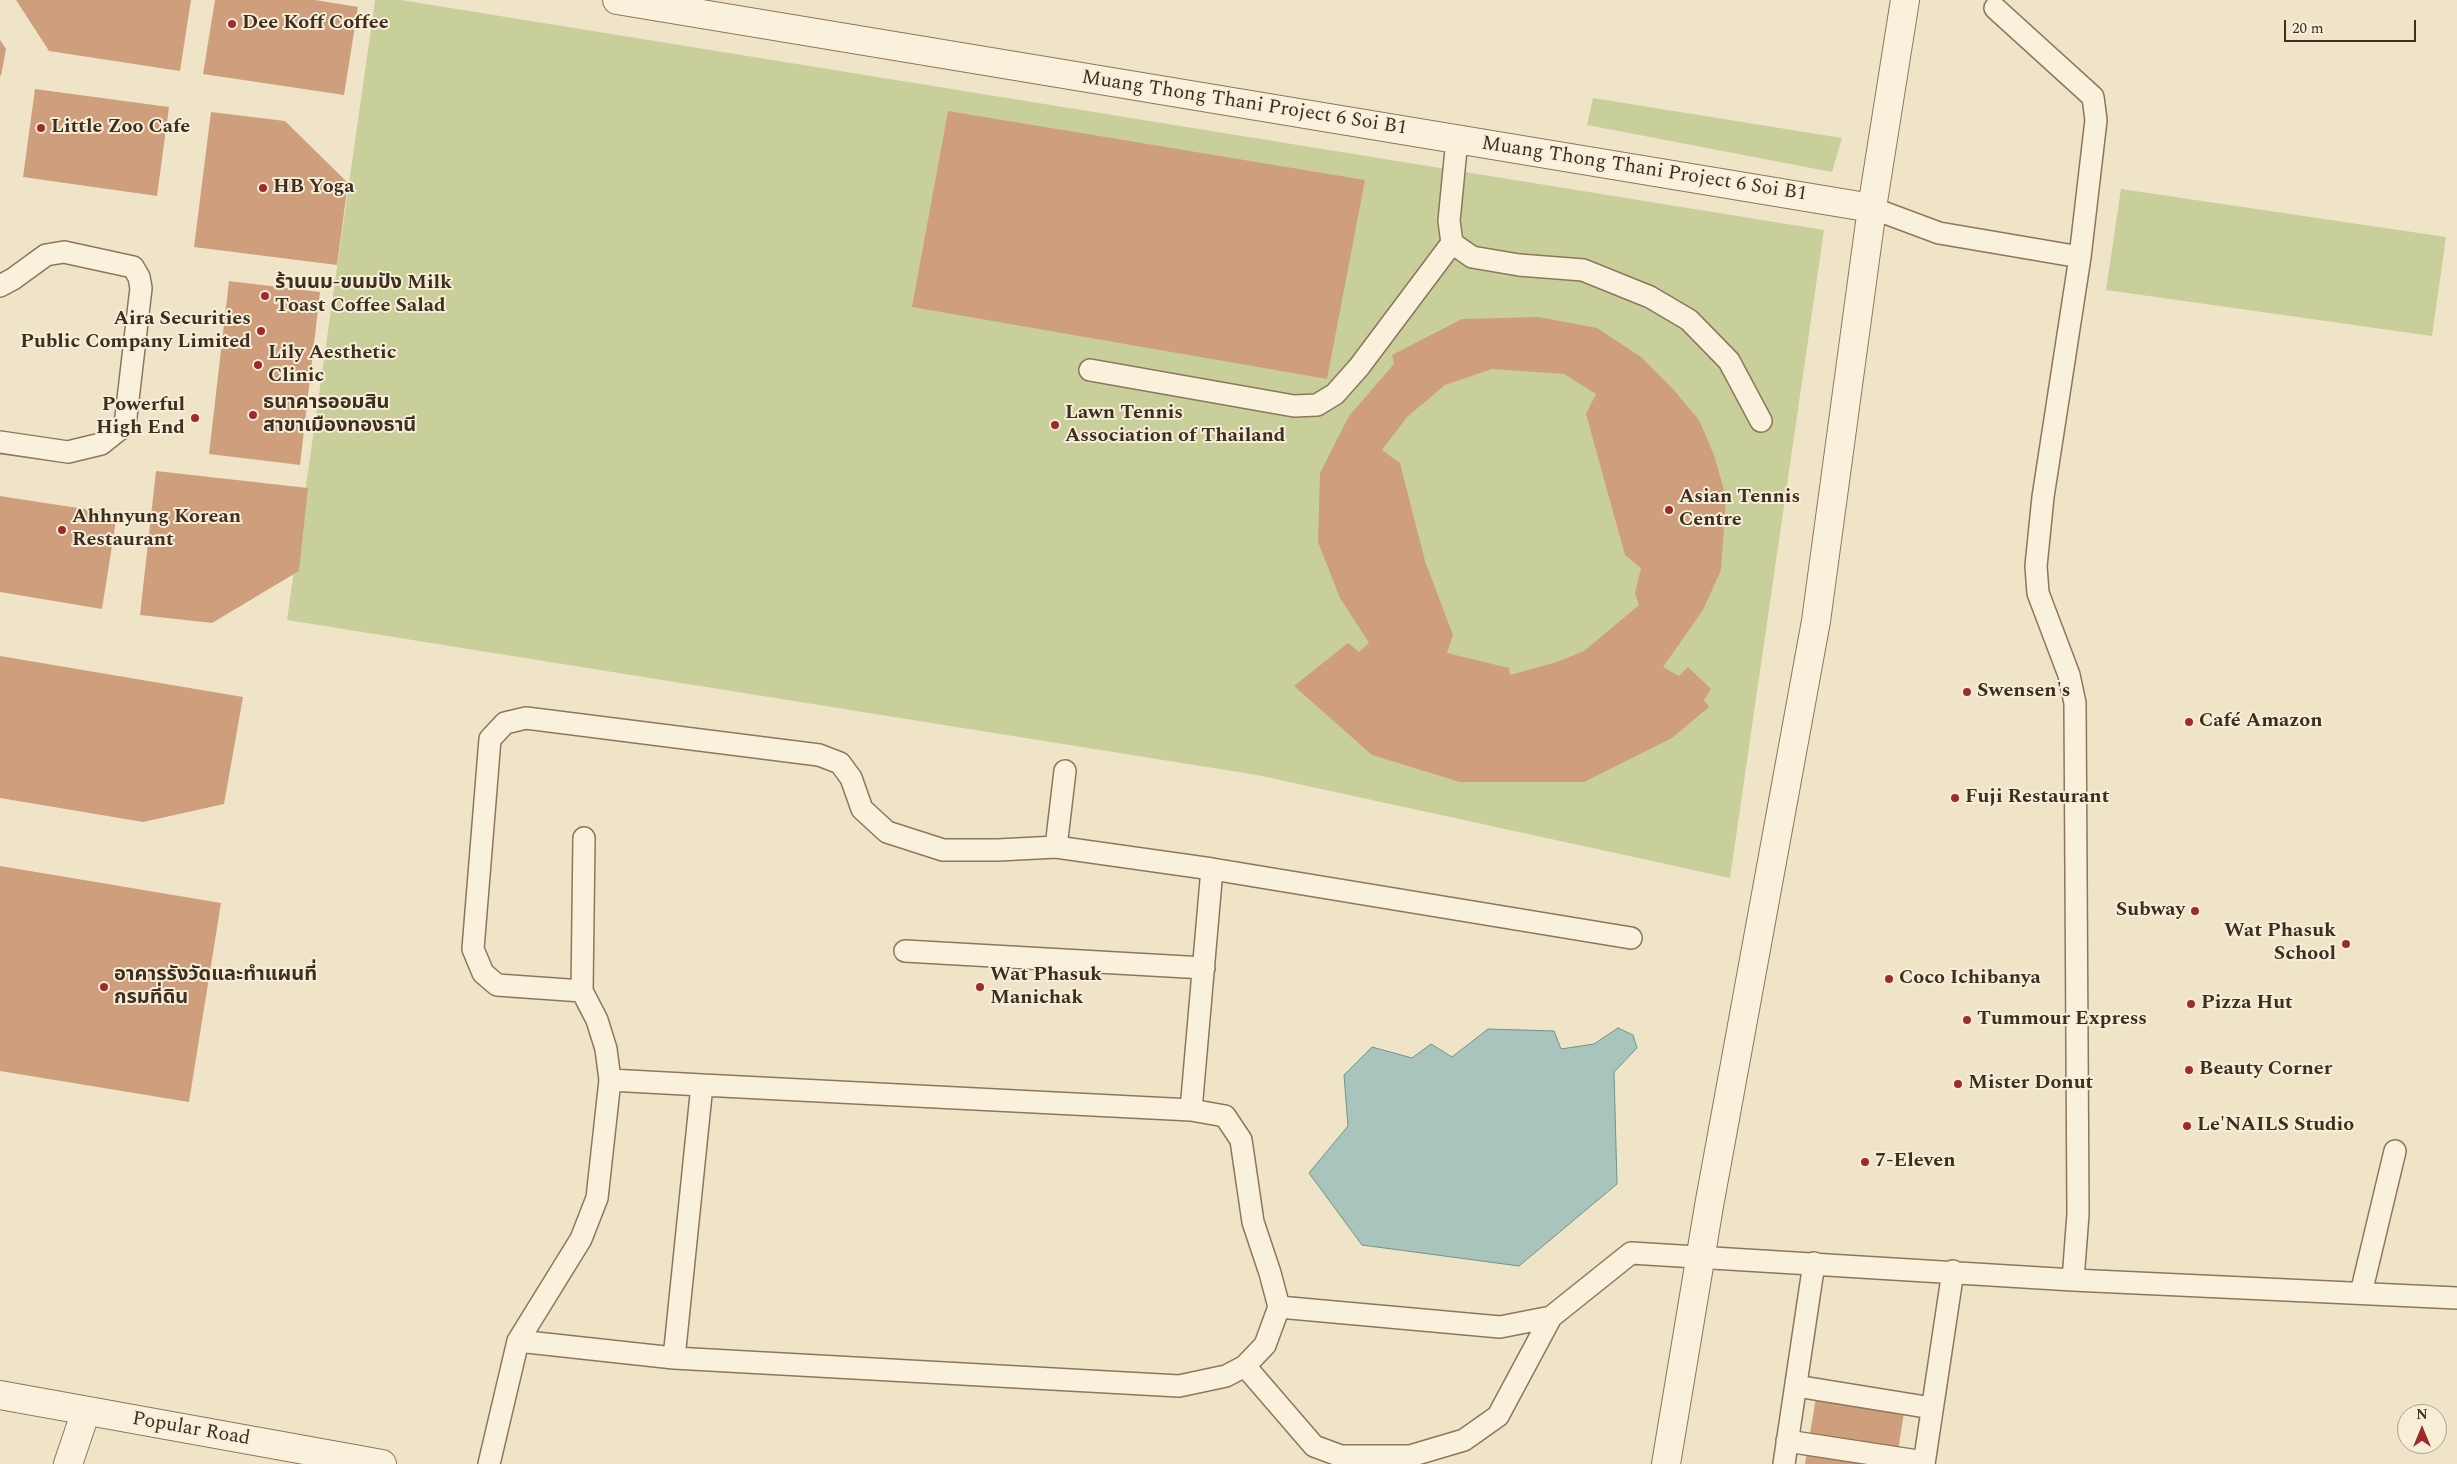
<!DOCTYPE html>
<meta charset="utf-8">
<style>
body{margin:0}
#map{position:relative;width:2457px;height:1464px;overflow:hidden;background:#f0e4c8;font-family:Spectral,serif}
canvas{display:block}
.north{position:absolute;left:2397px;top:1404px;width:50px;height:50px;box-sizing:border-box;background:#f7eed8;border:1px solid #ada18e;border-radius:50%;rotate:0deg;font-size:14px;font-weight:700;line-height:20px;text-align:center;color:#3d2e20}
.north::after{content:'';display:block;margin:auto;width:18px;height:22px;background:#9e2a2b;clip-path:polygon(50% 0,100% 100%,50% 72%,0 100%)}
.scale{position:absolute;left:2284px;top:20px;width:132px;height:22px;box-sizing:border-box;border:2px solid #3d2e20;border-top:0;padding-left:6px;font-size:15px;line-height:18px;white-space:nowrap;color:#3d2e20;-webkit-text-stroke:4px #f7eed8;paint-order:stroke}
</style>
<div id="map">
<canvas width="2457" height="1464"></canvas>
<div class="north">N</div>
<div class="scale">20 m</div>
</div>
<script>
const context = document.querySelector('canvas').getContext('2d');
context.lineJoin = 'round';
function paint(path, color) { context.fillStyle = color; context.fill(path, 'evenodd'); }
const shape = rows => new Path2D(rows.map(r => 'M' + r).join(''));
function strokePath(path, color, width, dash) { context.strokeStyle = color; context.lineWidth = width; context.lineCap = dash ? 'butt' : 'round'; context.setLineDash(dash || []); context.stroke(path); }
function write(font, color, halo, rows, align = 'center') {
  context.font = font + ' Spectral,"Noto Sans Thai",serif'; context.lineWidth = 4; context.setLineDash([]); context.textBaseline = 'middle'; context.strokeStyle = halo; context.fillStyle = color; for (const [text, x, y, turn = 0] of rows) {
    context.save(); context.translate(x, y); context.rotate((+turn || 0) * Math.PI / 180); context.textAlign = isNaN(turn) ? turn : align; if (halo) context.strokeText(text, 0, 0); context.fillText(text, 0, 0); context.restore();
  }
}
const green = shape([
 [375,0,401,0,1824,230,1730,878,1257,775,287,620],
 [1593,98,1842,138,1832,172,1587,125],
 [2121,189,2446,237,2432,336,2106,290]
]);
const water = shape([
 [1618,1028,1633,1035,1637,1048,1614,1072,1617,1184,1519,1266,1362,1245,1309,1173,1348,1126,1344,1075,1372,1047,1412,1058,1431,1044,1452,1057,1488,1029,1554,1031,1561,1049,1594,1044,1618,1028]
]);
const building = shape([
 [16,0,191,0,180,71,49,51],
 [215,0,315,0,358,7,344,95,203,74],
 [0,40,6,49,1,76,0,75],
 [35,89,169,107,157,196,23,177],
 [948,111,1365,180,1327,379,912,307],
 [211,112,285,121,348,183,337,265,194,247],
 [229,281,320,292,300,465,209,454],
 [1538,317,1597,328,1641,357,1673,389,1699,420,1714,455,1726,497,1721,570,1703,610,1663,667,1679,676,1688,667,1711,689,1704,700,1709,707,1672,738,1584,782,1460,782,1372,755,1294,686,1348,643,1359,652,1369,643,1340,598,1318,542,1320,473,1349,416,1394,364,1392,355,1462,319],
 [1492,369,1564,374,1596,394,1586,414,1625,555,1641,568,1635,594,1639,605,1584,651,1557,662,1510,675,1509,668,1447,653,1453,635,1425,561,1400,463,1382,450,1407,417,1445,385],
 [156,471,308,488,299,571,212,623,140,615],
 [0,496,117,514,102,609,0,592],
 [0,656,243,697,224,804,143,822,0,798],
 [0,866,221,903,189,1102,0,1071],
 [1819,1379,1907,1393,1896,1464,1805,1464]
]);
const service = shape([
 [1995,8,2093,97,2096,120,2080,257],
 [1457,139,1449,221,1452,243,1472,257,1519,265,1583,270,1650,297,1689,320,1729,361,1761,421],
 [1872,208,1939,233,2080,257,2043,497,2036,566,2038,593,2069,675,2075,703,2078,1214,2073,1280],
 [0,286,13,279,46,255,64,252,133,267,139,277,141,288,125,425,101,444,68,452,0,442],
 [1090,370,1294,406,1317,405,1335,394,1359,367,1452,243],
 [1065,771,1056,847,1212,869,1631,938],
 [905,951,1204,968],
 [582,991,497,985,483,973,473,949,490,739,505,723,526,718,819,755,840,763,851,778,862,809,887,832,943,850,998,850,1056,847],
 [1191,1110,1212,869],
 [2361,1293,2395,1151],
 [1279,1307,1500,1327,1551,1317,1631,1253,2073,1280,2457,1298],
 [518,1341,674,1358,702,1085,610,1080],
 [674,1358,1179,1386,1226,1376,1245,1366,1265,1345,1279,1307,1270,1273,1253,1222,1241,1140,1225,1116,1191,1110,702,1085],
 [1245,1366,1314,1446,1341,1456,1410,1456,1464,1440,1498,1416,1551,1317],
 [1796,1386,1932,1408],
 [1787,1441,1924,1462],
 [489,1464,518,1341,581,1239,597,1198,610,1080,606,1049,597,1020,582,991,584,838],
 [1784,1464,1814,1263],
 [1924,1464,1953,1271]
]);
const minor = shape([
 [617,0,1872,208],
 [68,1464,86,1411],
 [1666,1464,1709,1206,1816,621,1872,208,1905,0]
]);
const tertiary = shape([
 [0,1395,382,1464]
]);
const markers = [
 [232,24,5,"#9e2a2b"],
 [41,128,5,"#9e2a2b"],
 [263,188,5,"#9e2a2b"],
 [265,296,5,"#9e2a2b"],
 [261,331,5,"#9e2a2b"],
 [258,365,5,"#9e2a2b"],
 [253,415,5,"#9e2a2b"],
 [195,418,5,"#9e2a2b"],
 [1055,425,5,"#9e2a2b"],
 [1669,510,5,"#9e2a2b"],
 [62,530,5,"#9e2a2b"],
 [1967,692,5,"#9e2a2b"],
 [2189,722,5,"#9e2a2b"],
 [1955,798,5,"#9e2a2b"],
 [2195,911,5,"#9e2a2b"],
 [2346,944,5,"#9e2a2b"],
 [1889,979,5,"#9e2a2b"],
 [104,987,5,"#9e2a2b"],
 [980,987,5,"#9e2a2b"],
 [2191,1004,5,"#9e2a2b"],
 [1967,1020,5,"#9e2a2b"],
 [2189,1070,5,"#9e2a2b"],
 [1958,1084,5,"#9e2a2b"],
 [2187,1126,5,"#9e2a2b"],
 [1865,1162,5,"#9e2a2b"]
];
const poiNames = [
 ["Dee Koff Coffee",242,24],
 ["Little Zoo Cafe",51,128],
 ["HB Yoga",273,188],
 ["ร้านนม-ขนมปัง Milk",275,284],
 ["Toast Coffee Salad",275,307],
 ["Aira Securities",251,320,"right"],
 ["Public Company Limited",251,343,"right"],
 ["Lily Aesthetic",268,354],
 ["Clinic",268,377],
 ["ธนาคารออมสิน",263,404],
 ["สาขาเมืองทองธานี",263,427],
 ["Powerful",185,406,"right"],
 ["High End",185,429,"right"],
 ["Lawn Tennis",1065,414],
 ["Association of Thailand",1065,437],
 ["Asian Tennis",1679,498],
 ["Centre",1679,521],
 ["Ahhnyung Korean",72,518],
 ["Restaurant",72,541],
 ["Swensen's",1977,692],
 ["Café Amazon",2199,722],
 ["Fuji Restaurant",1965,798],
 ["Subway",2185,911,"right"],
 ["Wat Phasuk",2336,932,"right"],
 ["School",2336,955,"right"],
 ["อาคารรังวัดและทำแผนที่",114,976],
 ["กรมที่ดิน",114,999],
 ["Wat Phasuk",990,976],
 ["Manichak",990,999],
 ["Coco Ichibanya",1899,979],
 ["Pizza Hut",2201,1004],
 ["Tummour Express",1977,1020],
 ["Beauty Corner",2199,1070],
 ["Mister Donut",1968,1084],
 ["Le'NAILS Studio",2197,1126],
 ["7-Eleven",1875,1162]
];
const streetNames = [
 ["Muang Thong Thani Project 6 Soi B1",1244,104,9],
 ["Muang Thong Thani Project 6 Soi B1",1644,170,9],
 ["Popular Road",191,1430,10]
];
paint(green, '#c9cf9b');
paint(water, '#a9c4bc');
strokePath(water, '#6f938a', 1);
paint(building, '#cf9f7d');
strokePath(service, '#8d765c', 24);
strokePath(minor, '#8d765c', 30);
strokePath(tertiary, '#8d765c', 30);
strokePath(service, '#faf1dc', 21);
strokePath(minor, '#faf1dc', 28);
strokePath(tertiary, '#faf1dc', 28);
for (const [x, y, r, color] of markers) { const dot = new Path2D(); dot.arc(x, y, r, 0, 2 * Math.PI); context.fillStyle = color; context.fill(dot); strokePath(dot, '#f7eed8', 2); }
write('bold 20px', '#3d2e20', '#f7eed8', poiNames, 'left');
write('20px', '#3d2e20', '#f7eed8', streetNames);
</script>
